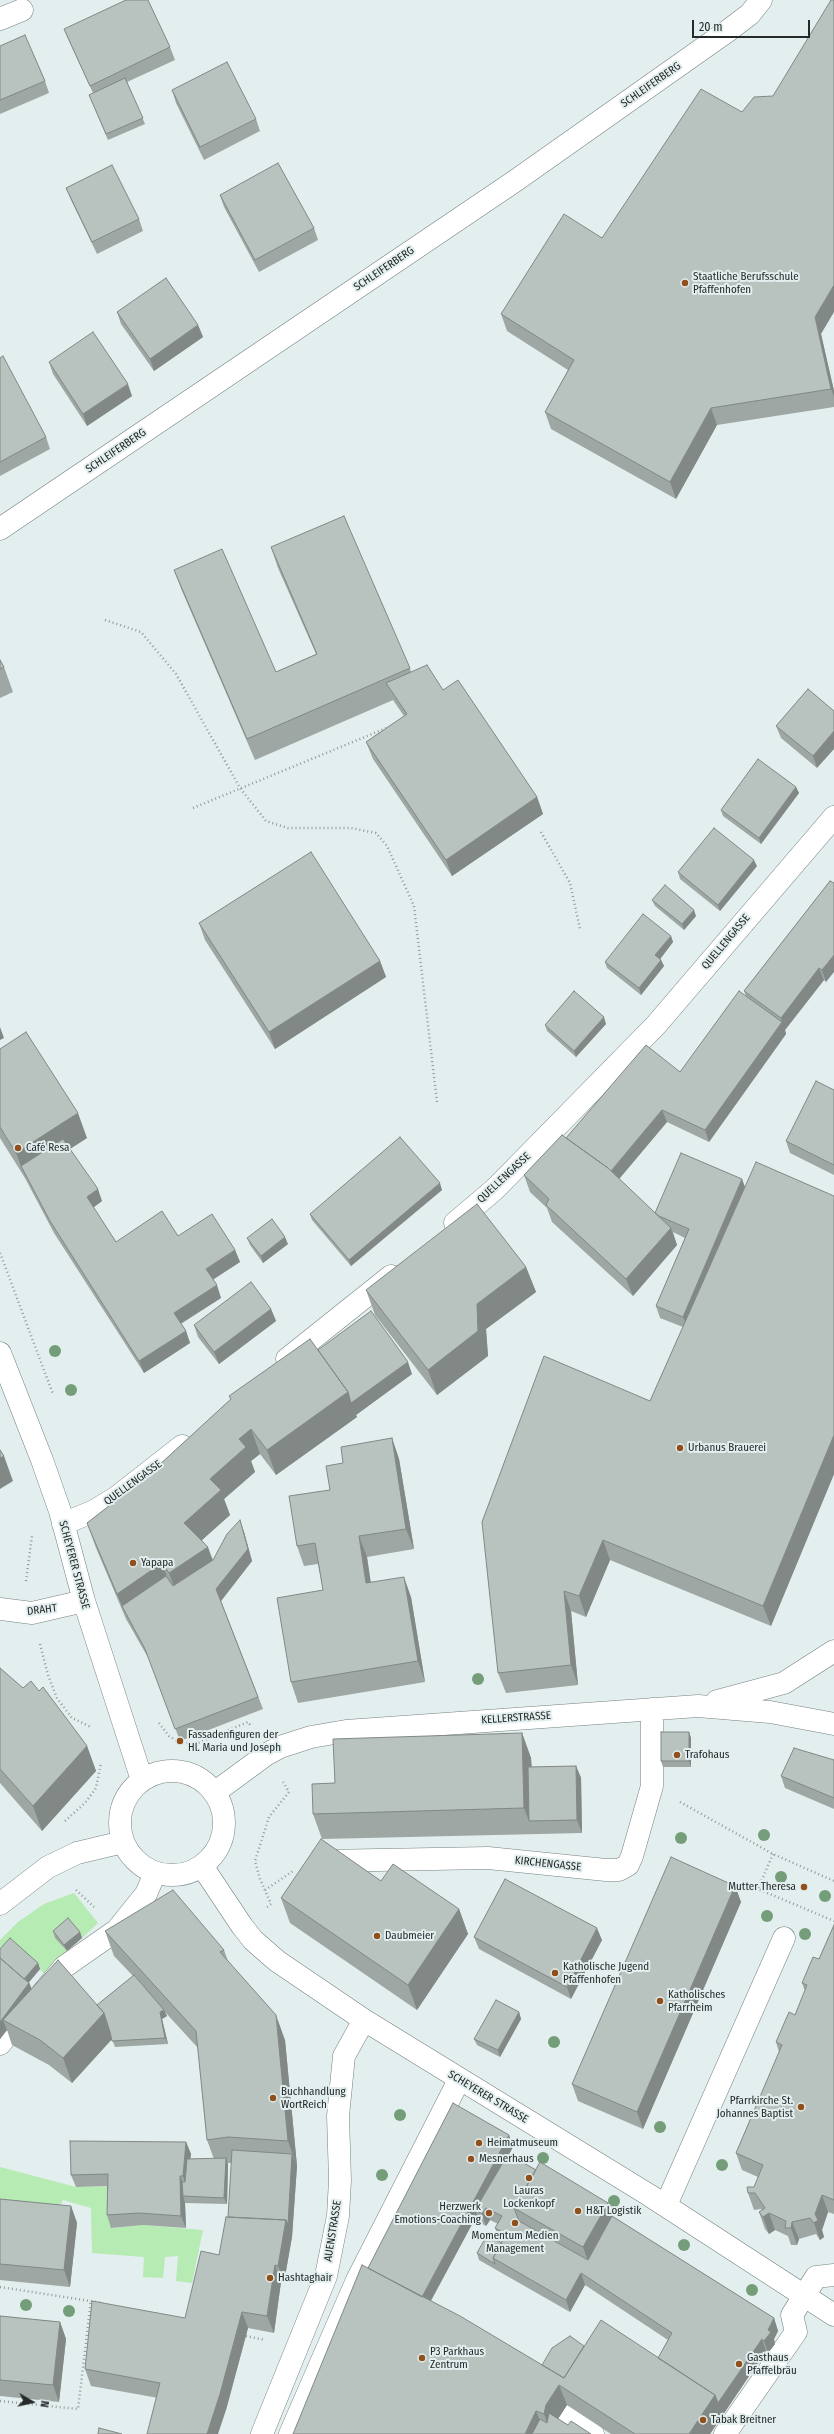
<!DOCTYPE html>
<meta charset="utf-8">
<style>
body{margin:0}
#map{position:relative;width:834px;height:2434px;overflow:hidden;background:#e3eeef;font-family:"Fira Sans Condensed",sans-serif}
canvas{display:block}
.north{position:absolute;left:12px;top:2382px;width:40px;height:40px;-webkit-text-stroke:3px #e3eeef;paint-order:stroke;rotate:99deg;font-size:11px;font-weight:700;line-height:16px;text-align:center;color:#25292a}
.north::after{content:'';display:block;margin:auto;width:14px;height:18px;background:#25292a;clip-path:polygon(50% 0,100% 100%,50% 72%,0 100%)}
.scale{position:absolute;left:692px;top:20px;width:118px;height:18px;box-sizing:border-box;border:2px solid #25292a;border-top:0;padding-left:5px;font-size:12px;line-height:14px;white-space:nowrap;color:#25292a;-webkit-text-stroke:3px #e3eeef;paint-order:stroke}
</style>
<div id="map">
<canvas width="834" height="2434"></canvas>
<div class="north">N</div>
<div class="scale">20 m</div>
</div>
<script>
const context = document.querySelector('canvas').getContext('2d');
context.lineJoin = 'round';
function paint(path, color) { context.fillStyle = color; context.fill(path, 'evenodd'); }
const shape = rows => new Path2D(rows.map(r => 'M' + r).join(''));
function strokePath(path, color, width, dash) { context.strokeStyle = color; context.lineWidth = width; context.lineCap = dash ? 'butt' : 'round'; context.setLineDash(dash || []); context.stroke(path); }
function write(font, color, halo, rows, align = 'center') {
  context.font = font + ' "Fira Sans Condensed",sans-serif'; context.lineWidth = 4; context.setLineDash([]); context.textBaseline = 'middle'; context.strokeStyle = halo; context.fillStyle = color; for (const [text, x, y, turn = 0] of rows) {
    context.save(); context.translate(x, y); context.rotate((+turn || 0) * Math.PI / 180); context.textAlign = isNaN(turn) ? turn : align; if (halo) context.strokeText(text, 0, 0); context.fillText(text, 0, 0); context.restore();
  }
}
const green = shape([
 [74,1893,98,1923,82,1938,70,1924,67,1951,46,1975,12,1945,0,1958,0,1940,18,1922,44,1904],
 [0,2167,76,2187,112,2186,112,2228,143,2225,203,2230,192,2283,176,2281,178,2256,165,2257,163,2278,143,2277,144,2257,92,2253,91,2208,63,2200,56,2213,0,2209]
]);
const path = shape([
 [105,620,141,632,176,674,240,788,266,821,288,828,351,828,376,833,387,846,414,906,437,1102],
 [193,808,389,727],
 [541,832,570,883,580,929],
 [0,1253,53,1394],
 [26,1581,32,1536],
 [40,1644,48,1675,57,1698,72,1718,91,1727],
 [159,1723,169,1736,180,1743,198,1743,248,1722,251,1726],
 [680,1802,773,1854,834,1881],
 [65,1821,85,1803,96,1788,101,1763],
 [773,1854,758,1889,834,1921],
 [76,1890,94,1907],
 [265,1890,293,1871],
 [267,1907,271,1904,260,1879,255,1861,269,1817,289,1792,283,1782],
 [0,2287,103,2303],
 [246,2336,265,2340],
 [0,2401,78,2409,91,2300]
]);
const minor = shape([
 [0,19,22,10],
 [0,529,515,181,729,30,750,14,761,0],
 [455,1223,495,1189,656,1025,834,817],
 [0,1353,42,1460,60,1511,84,1601,142,1780],
 [287,1359,391,1276],
 [63,1524,94,1511,117,1497,182,1446],
 [0,1609,32,1613,84,1601],
 [717,1701,784,1683,834,1651],
 '120 1823a52 52 0 1 1 104 0a52 52 0 1 1-104 0Z',
 [214,1793,267,1754,280,1747,311,1737,346,1731,698,1706,770,1712,834,1724],
 [323,1861,488,1858,606,1870,619,1870,628,1865,632,1856,652,1786,652,1709],
 [202,1866,242,1926,253,1940,277,1961,364,2020,649,2195,834,2315],
 [0,1904,48,1867,77,1853,123,1842],
 [0,2044,64,1967,117,1930,146,1894,155,1873],
 [666,2205,784,1938],
 [561,2414,593,2434],
 [262,2434,326,2276,338,2216,340,2180,338,2116,344,2056,364,2020],
 [290,2434,357,2280,459,2080],
 [725,2434,796,2332,792,2315,816,2277,834,2275]
]);
const trees = [
 [55,1351],
 [71,1390],
 [478,1679],
 [764,1835],
 [681,1838],
 [781,1877],
 [825,1896],
 [767,1916],
 [805,1934],
 [554,2042],
 [400,2115],
 [660,2127],
 [543,2158],
 [722,2165],
 [382,2175],
 [614,2201],
 [684,2245],
 [752,2290],
 [26,2305],
 [69,2311]
];
const wall = shape([
 [64,29,170,47,175,60,127,82,145,124,108,140,89,95,93,93,69,41],
 [0,46,45,81,49,93,0,114],
 [172,90,256,119,260,131,204,160,176,103],
 [66,188,139,219,143,231,97,254,71,200],
 [220,195,314,228,318,240,259,272,224,207],
 [602,238,821,334,834,391,834,407,717,425,676,499,551,429,545,412,568,370,507,331,501,314],
 [117,312,198,325,203,337,154,371,121,324],
 [0,358,46,437,50,449,0,476],
 [49,362,132,396,87,426,53,374],
 [271,547,410,668,411,672,443,690,537,797,543,814,452,876,373,759,366,742,404,716,393,700,255,760,182,591,174,570,276,672,316,654,278,568],
 [0,660,4,667,13,692,0,698],
 [808,689,817,768,781,738,776,726],
 [796,787,799,793,761,844,723,816,721,810],
 [757,866,720,911,680,879,678,872],
 [830,881,826,982,824,980,785,1030,786,1034,709,1142,667,1122,619,1179,655,1213,742,1179,745,1187,834,1196,834,1474,771,1626,610,1560,586,1617,571,1611,578,1685,506,1693,498,1673,650,1401,683,1327,660,1318,656,1306,685,1238,673,1232,677,1245,633,1296,552,1222,547,1208,530,1192,524,1175,566,1138,680,1072,746,996,744,991],
 [652,900,696,916,684,930,655,906],
 [199,923,380,961,386,977,275,1049,205,940],
 [671,936,673,942,660,959,661,960,664,966,641,995,607,968,605,962],
 [606,1024,576,1057,547,1031,545,1025],
 [0,1049,87,1138,70,1149,102,1201,93,1208,116,1242,178,1236,235,1250,240,1262,213,1279,221,1298,181,1324,186,1331,190,1343,144,1373,54,1233,25,1178,0,1138],
 [834,1090,834,1175,790,1153,786,1141],
 [442,1190,351,1266,312,1220,310,1214],
 [247,1238,288,1244,263,1263,250,1245],
 [526,1267,536,1292,486,1329,488,1356,437,1395,375,1315,366,1290],
 [271,1309,276,1321,219,1364,198,1337,194,1325],
 [318,1350,412,1374,356,1415,357,1417,276,1475,260,1454,251,1461,255,1472,224,1499,230,1515,202,1540,213,1560,240,1520,244,1532,252,1561,221,1601,263,1709,180,1741,150,1661,126,1619,96,1548,87,1523,145,1478,231,1399,229,1396],
 [392,1438,399,1459,414,1549,367,1557,370,1582,411,1597,425,1682,298,1703,291,1682,323,1590,318,1564,304,1566,297,1546,330,1490,343,1463],
 [0,1668,87,1746,96,1771,42,1831,0,1783],
 [689,1732,691,1738,691,1767,663,1767,661,1761],
 [522,1733,531,1758,532,1767,576,1766,581,1778,582,1833,322,1839,313,1814,335,1783],
 [834,1760,834,1809,785,1788,781,1776],
 [381,1881,459,1909,468,1934,417,2010,290,1923,281,1898],
 [735,1886,741,1902,643,2129,578,2101,572,2084],
 [834,1925,834,2214,828,2212,822,2230,824,2237,820,2240,816,2234,799,2239,797,2245,791,2245,788,2236,775,2230,769,2234,765,2229,759,2212,762,2210,761,2209,754,2210,748,2193,754,2187,758,2177,742,2170,736,2153,779,2052,776,2042,795,2015,805,1991,802,1983,819,1959],
 [53,1931,80,1932,82,1938,67,1951,55,1938],
 [105,1931,224,1950,228,1961,285,2040,297,2166,292,2237,284,2282,281,2282,274,2333,248,2328,226,2410,91,2386,85,2369,185,2318,219,2255,228,2217,232,2163,228,2163,228,2165,227,2204,185,2203,186,2228,143,2225,111,2228,107,2215,107,2186,76,2187,71,2175,186,2142,191,2154,190,2159,214,2159,207,2140,198,2048,165,2012,167,2016,162,2019,168,2044,115,2047,112,2039,72,2083,49,2065,12,2045,7,2030,0,2039,0,1949,38,1963,40,1969,29,1982,32,1989,97,2005,133,1976,114,1956],
 [474,1937,602,1940,571,1999,479,1949],
 [519,2012,521,2019,500,2057,477,2045,474,2039],
 [509,2135,513,2147,509,2154,612,2216,774,2318,778,2331,774,2339,775,2344,768,2353,766,2351,710,2434,611,2434,567,2405,558,2419,568,2425,293,2434,368,2268],
 [477,2215,479,2222,486,2226,490,2220,498,2224,495,2228,500,2240,502,2242,502,2243,477,2253,479,2260,570,2312,585,2285,668,2340,658,2358,584,2346,542,2365,431,2301],
 [0,2199,71,2206,77,2223,70,2287,0,2280],
 [0,2316,60,2322,66,2339,59,2402,0,2396]
]);
const shadedWall = shape([
 [834,285,834,312,821,334,834,391,834,397,831,389,815,317],
 [198,325,203,337,154,371,150,359],
 [128,384,132,396,87,426,83,414],
 [711,408,717,425,676,499,670,482],
 [834,731,834,749,817,768,813,756],
 [796,787,799,793,761,844,759,838],
 [537,797,543,814,452,876,446,860],
 [754,860,757,866,720,911,718,905],
 [694,910,696,916,684,930,682,924],
 [671,936,673,942,658,962,655,955],
 [834,955,834,972,826,982,822,970],
 [661,960,664,966,641,995,639,988],
 [380,961,386,977,275,1049,269,1032],
 [819,968,824,980,785,1030,786,1034,709,1142,705,1130,782,1022,781,1018],
 [604,1017,606,1024,576,1057,574,1051],
 [0,1027,4,1038,0,1040],
 [662,1110,667,1122,614,1185,610,1173],
 [78,1113,87,1138,26,1177,21,1166,16,1153],
 [742,1179,746,1191,688,1329,683,1317],
 [440,1183,442,1190,351,1266,349,1260],
 [98,1189,102,1201,91,1209,87,1197],
 [671,1228,677,1245,633,1296,626,1279],
 [285,1237,288,1244,263,1263,261,1256],
 [235,1250,240,1262,211,1281,206,1269],
 [526,1267,536,1292,486,1329,488,1356,437,1395,428,1370,477,1304],
 [217,1285,221,1298,178,1325,174,1313],
 [271,1309,276,1321,219,1364,214,1352],
 [186,1331,190,1343,144,1373,139,1361],
 [408,1362,412,1374,356,1415,357,1417,276,1475,267,1450,348,1392],
 [251,1429,260,1454,251,1461,255,1472,224,1499,230,1515,193,1548,184,1523,210,1479,239,1439],
 [834,1435,834,1474,771,1626,763,1606],
 [392,1438,399,1459,414,1549,406,1529],
 [4,1456,13,1481,0,1489,0,1458],
 [240,1520,244,1532,252,1561,221,1601,216,1589],
 [359,1536,367,1557,374,1603,366,1583],
 [603,1540,610,1560,586,1617,579,1596],
 [208,1547,217,1572,178,1598,169,1573],
 [162,1563,171,1588,122,1606,117,1594],
 [404,1577,411,1597,425,1682,418,1661],
 [564,1591,571,1611,578,1685,571,1665],
 [689,1732,691,1738,691,1767,689,1761],
 [522,1733,531,1758,533,1821,529,1821,524,1808],
 [87,1746,96,1771,42,1831,33,1806],
 [576,1766,581,1778,582,1833,577,1820],
 [735,1886,741,1902,643,2129,637,2112],
 [459,1909,468,1934,417,2010,408,1985],
 [597,1928,602,1940,571,1999,567,1987],
 [80,1932,82,1938,67,1951,64,1945],
 [38,1963,40,1969,25,1987,23,1981],
 [29,1983,34,1995,3,2020,7,2030,0,2039,0,2022],
 [164,2010,167,2016,162,2019,168,2044,165,2038,160,2012],
 [519,2012,521,2019,500,2057,498,2050],
 [104,2013,113,2038,72,2083,63,2058],
 [276,2015,285,2040,297,2166,288,2141],
 [509,2135,513,2147,478,2212,475,2210,477,2215,424,2313,420,2301],
 [186,2142,191,2154,187,2188,183,2176],
 [292,2154,297,2166,292,2237,284,2282,278,2266],
 [226,2158,228,2165,227,2204,224,2198],
 [180,2176,185,2188,183,2196,185,2203,186,2228,181,2216],
 [822,2195,828,2212,822,2230,824,2237,820,2240,814,2223,815,2214],
 [608,2203,617,2228,592,2272,583,2247],
 [71,2206,77,2223,70,2287,64,2270],
 [486,2208,490,2220,486,2226,482,2214],
 [769,2213,775,2230,769,2234,763,2217],
 [792,2222,799,2239,797,2245,791,2228],
 [275,2265,281,2282,274,2333,267,2316],
 [581,2273,585,2285,570,2312,566,2300],
 [242,2312,248,2328,226,2410,218,2434,207,2434],
 [774,2318,778,2331,774,2339,775,2344,768,2353,764,2341,768,2330],
 [60,2322,66,2339,59,2402,53,2385],
 [762,2339,766,2351,710,2434,689,2434,715,2395],
 [559,2385,567,2405,554,2425,551,2434,544,2414,546,2405],
 [536,2411,544,2431,543,2434,525,2434]
]);
const building = shape([
 [126,0,148,0,170,47,90,86,64,29,126,0],
 [831,0,834,0,834,285,815,317,831,389,711,408,670,482,545,412,574,360,501,314,564,214,602,238,701,89,742,112,754,97,773,96,831,0],
 [25,35,45,81,0,100,0,46,25,35],
 [227,62,256,119,200,147,172,90,227,62],
 [125,78,143,118,106,134,89,95,125,78],
 [278,163,314,228,255,260,220,195,278,163],
 [112,165,139,219,92,242,66,188,112,165],
 [166,278,198,325,150,359,117,312,166,278],
 [93,332,128,384,83,414,49,362,93,332],
 [3,356,46,437,0,462,0,358,3,356],
 [344,516,410,668,247,739,174,570,222,549,276,672,317,654,271,547,344,516],
 [0,660,4,667,0,669,0,660],
 [427,665,443,690,458,680,537,797,446,860,366,742,407,714,386,683,427,665],
 [808,689,834,711,834,731,813,756,776,726,808,689],
 [758,759,796,787,759,838,721,810,758,759],
 [714,828,754,860,718,905,678,872,714,828],
 [311,852,380,961,269,1032,199,923,311,852],
 [830,881,834,883,834,955,822,970,819,968,781,1018,744,991,830,881],
 [665,885,694,910,682,924,652,900,665,885],
 [643,914,671,936,655,955,661,960,639,988,605,962,643,914],
 [574,991,604,1017,574,1051,545,1025,574,991],
 [739,991,782,1022,705,1130,662,1110,611,1171,608,1168,566,1138,646,1045,680,1072,739,991],
 [26,1032,78,1113,16,1153,0,1127,0,1049,26,1032],
 [816,1081,834,1090,834,1165,786,1141,816,1081],
 [562,1135,608,1168,671,1228,626,1279,546,1205,549,1199,524,1175,562,1135],
 [400,1137,440,1183,349,1260,310,1214,400,1137],
 [63,1139,98,1189,87,1197,116,1242,162,1211,178,1236,212,1214,235,1250,206,1269,217,1285,174,1313,186,1331,139,1361,50,1221,21,1166,63,1139],
 [681,1153,742,1179,683,1317,656,1306,689,1229,659,1216,655,1213,681,1153],
 [756,1162,834,1196,834,1435,763,1606,603,1540,579,1596,564,1591,571,1665,498,1673,482,1522,544,1356,650,1401,756,1162],
 [477,1204,526,1267,477,1304,478,1331,428,1370,366,1290,477,1204],
 [272,1219,285,1237,261,1256,247,1238,272,1219],
 [251,1282,271,1309,214,1352,194,1325,251,1282],
 [371,1311,408,1362,351,1403,348,1392,318,1350,371,1311],
 [310,1339,348,1392,267,1450,251,1429,239,1439,246,1447,210,1479,221,1490,184,1523,208,1547,169,1573,162,1563,117,1594,87,1523,145,1478,231,1399,229,1396,310,1339],
 [392,1438,406,1529,359,1536,366,1583,404,1577,418,1661,291,1682,277,1598,323,1590,315,1543,297,1546,289,1496,330,1490,326,1466,343,1463,341,1447,392,1438],
 [0,1450,4,1456,0,1458,0,1450],
 [240,1520,248,1549,216,1589,258,1697,175,1729,145,1649,122,1606,166,1576,173,1586,213,1560,227,1534,240,1520],
 [0,1668,23,1688,31,1681,39,1691,43,1687,87,1746,33,1806,0,1769,0,1668],
 [661,1732,689,1732,689,1761,661,1761,661,1732],
 [522,1733,524,1808,313,1814,312,1784,335,1783,333,1739,522,1733],
 [794,1748,834,1760,834,1798,781,1776,794,1748],
 [576,1766,577,1820,529,1821,528,1767,576,1766],
 [321,1839,381,1881,393,1864,459,1909,408,1985,281,1898,321,1839],
 [671,1857,735,1886,637,2112,572,2084,671,1857],
 [505,1879,597,1928,567,1987,474,1937,505,1879],
 [173,1890,224,1950,220,1952,276,2015,288,2141,228,2137,207,2140,196,2031,105,1931,173,1890],
 [68,1918,80,1932,64,1945,53,1931,68,1918],
 [834,1925,834,2200,822,2195,815,2214,818,2220,814,2223,810,2218,792,2222,791,2228,785,2228,786,2221,769,2213,763,2217,759,2212,765,2208,755,2193,748,2193,747,2187,754,2187,763,2165,736,2153,782,2045,776,2042,789,2012,795,2015,807,1985,802,1983,813,1957,819,1959,834,1925],
 [10,1938,38,1963,24,1979,0,1958,0,1949,10,1938],
 [0,1958,29,1983,0,2022,0,1958],
 [58,1960,104,2013,63,2058,40,2040,3,2020,58,1960],
 [134,1975,164,2010,160,2012,165,2038,112,2041,110,2032,104,2013,97,2005,134,1975],
 [496,2000,519,2012,498,2050,474,2039,496,2000],
 [453,2103,509,2135,422,2297,368,2268,453,2103],
 [70,2141,186,2142,183,2176,180,2176,181,2216,139,2213,107,2215,108,2174,71,2175,70,2141],
 [232,2150,292,2154,288,2225,286,2220,228,2217,232,2150],
 [508,2154,536,2170,514,2208,519,2221,588,2260,612,2216,774,2318,768,2330,771,2332,764,2341,762,2339,718,2403,715,2395,658,2358,672,2333,581,2273,566,2300,493,2258,506,2234,495,2228,502,2216,486,2208,482,2214,475,2210,508,2154],
 [226,2158,224,2198,183,2196,182,2182,185,2182,187,2159,226,2158],
 [540,2162,608,2203,583,2247,514,2208,540,2162],
 [0,2199,71,2206,64,2270,0,2264,0,2199],
 [226,2217,286,2220,278,2266,275,2265,267,2316,242,2312,220,2394,207,2434,147,2434,160,2383,85,2369,92,2301,185,2318,201,2251,219,2255,226,2217],
 [487,2235,502,2243,493,2258,495,2264,477,2253,487,2235],
 [362,2265,460,2316,564,2378,601,2320,715,2395,689,2434,635,2434,559,2385,546,2405,544,2414,536,2411,525,2434,293,2434,362,2265],
 [0,2316,60,2322,53,2385,0,2380,0,2316],
 [570,2336,584,2346,564,2378,542,2365,552,2348,570,2336],
 [549,2413,568,2425,571,2421,591,2434,532,2434,540,2419,547,2423,549,2413],
 [99,2428,122,2434,98,2434,99,2428]
]);
const markers = [
 [685,283,4,"#90501b"],
 [18,1148,4,"#90501b"],
 [680,1448,4,"#90501b"],
 [133,1563,4,"#90501b"],
 [180,1741,4,"#90501b"],
 [677,1755,4,"#90501b"],
 [804,1887,4,"#90501b"],
 [377,1936,4,"#90501b"],
 [555,1973,4,"#90501b"],
 [660,2001,4,"#90501b"],
 [273,2098,4,"#90501b"],
 [801,2107,4,"#90501b"],
 [479,2143,4,"#90501b"],
 [471,2159,4,"#90501b"],
 [529,2178,4,"#90501b"],
 [578,2211,4,"#90501b"],
 [489,2213,4,"#90501b"],
 [515,2223,4,"#90501b"],
 [270,2278,4,"#90501b"],
 [422,2358,4,"#90501b"],
 [739,2364,4,"#90501b"],
 [703,2420,4,"#90501b"]
];
const streetNames = [
 ["SCHLEIFERBERG",651,85,-35],
 ["SCHLEIFERBERG",384,269,-34],
 ["SCHLEIFERBERG",116,451,-34],
 ["QUELLENGASSE",726,942,-50],
 ["QUELLENGASSE",504,1178,-43],
 ["QUELLENGASSE",133,1483,-36],
 ["SCHEYERER STRASSE",74,1565,75],
 ["DRAHT",42,1610,-7],
 ["KELLERSTRASSE",516,1718,-4],
 ["KIRCHENGASSE",548,1864,6],
 ["SCHEYERER STRASSE",488,2097,31],
 ["AUENSTRASSE",333,2231,-81]
];
const poiNames = [
 ["Staatliche Berufsschule",693,277],
 ["Pfaffenhofen",693,290],
 ["Café Resa",26,1148],
 ["Urbanus Brauerei",688,1448],
 ["Yapapa",141,1563],
 ["Fassadenfiguren der",188,1735],
 ["Hl. Maria und Joseph",188,1748],
 ["Trafohaus",685,1755],
 ["Mutter Theresa",796,1887,"right"],
 ["Daubmeier",385,1936],
 ["Katholische Jugend",563,1967],
 ["Pfaffenhofen",563,1980],
 ["Katholisches",668,1995],
 ["Pfarrheim",668,2008],
 ["Buchhandlung",281,2092],
 ["WortReich",281,2105],
 ["Pfarrkirche St.",793,2101,"right"],
 ["Johannes Baptist",793,2114,"right"],
 ["Heimatmuseum",487,2143],
 ["Mesnerhaus",479,2159],
 ["Lauras",529,2191,"center"],
 ["Lockenkopf",529,2204,"center"],
 ["Herzwerk",481,2207,"right"],
 ["Emotions-Coaching",481,2220,"right"],
 ["H&T Logistik",586,2211],
 ["Momentum Medien",515,2236,"center"],
 ["Management",515,2249,"center"],
 ["Hashtaghair",278,2278],
 ["P3 Parkhaus",430,2352],
 ["Zentrum",430,2365],
 ["Gasthaus",747,2358],
 ["Pfaffelbräu",747,2371],
 ["Tabak Breitner",711,2420]
];
paint(green, '#b6ebb3');
strokePath(minor, '#768181', 23);
strokePath(path, '#929a9b', 2.5, [1, 3]);
strokePath(minor, '#fff', 22);
context.fillStyle = '#749d7a';
for (const [x, y] of trees) { context.beginPath(); context.arc(x, y, 6, 0, 2 * Math.PI); context.fill(); }
paint(wall, '#9ea7a3');
paint(shadedWall, '#818885');
paint(building, '#b8c2be');
strokePath(building, '#818885', 1);
for (const [x, y, r, color] of markers) { const dot = new Path2D(); dot.arc(x, y, r, 0, 2 * Math.PI); context.fillStyle = color; context.fill(dot); strokePath(dot, '#e3eeef', 1.5); }
write('11px', '#25292a', '#e3eeef', streetNames);
write('11px', '#25292a', '#e3eeef', poiNames, 'left');
</script>
